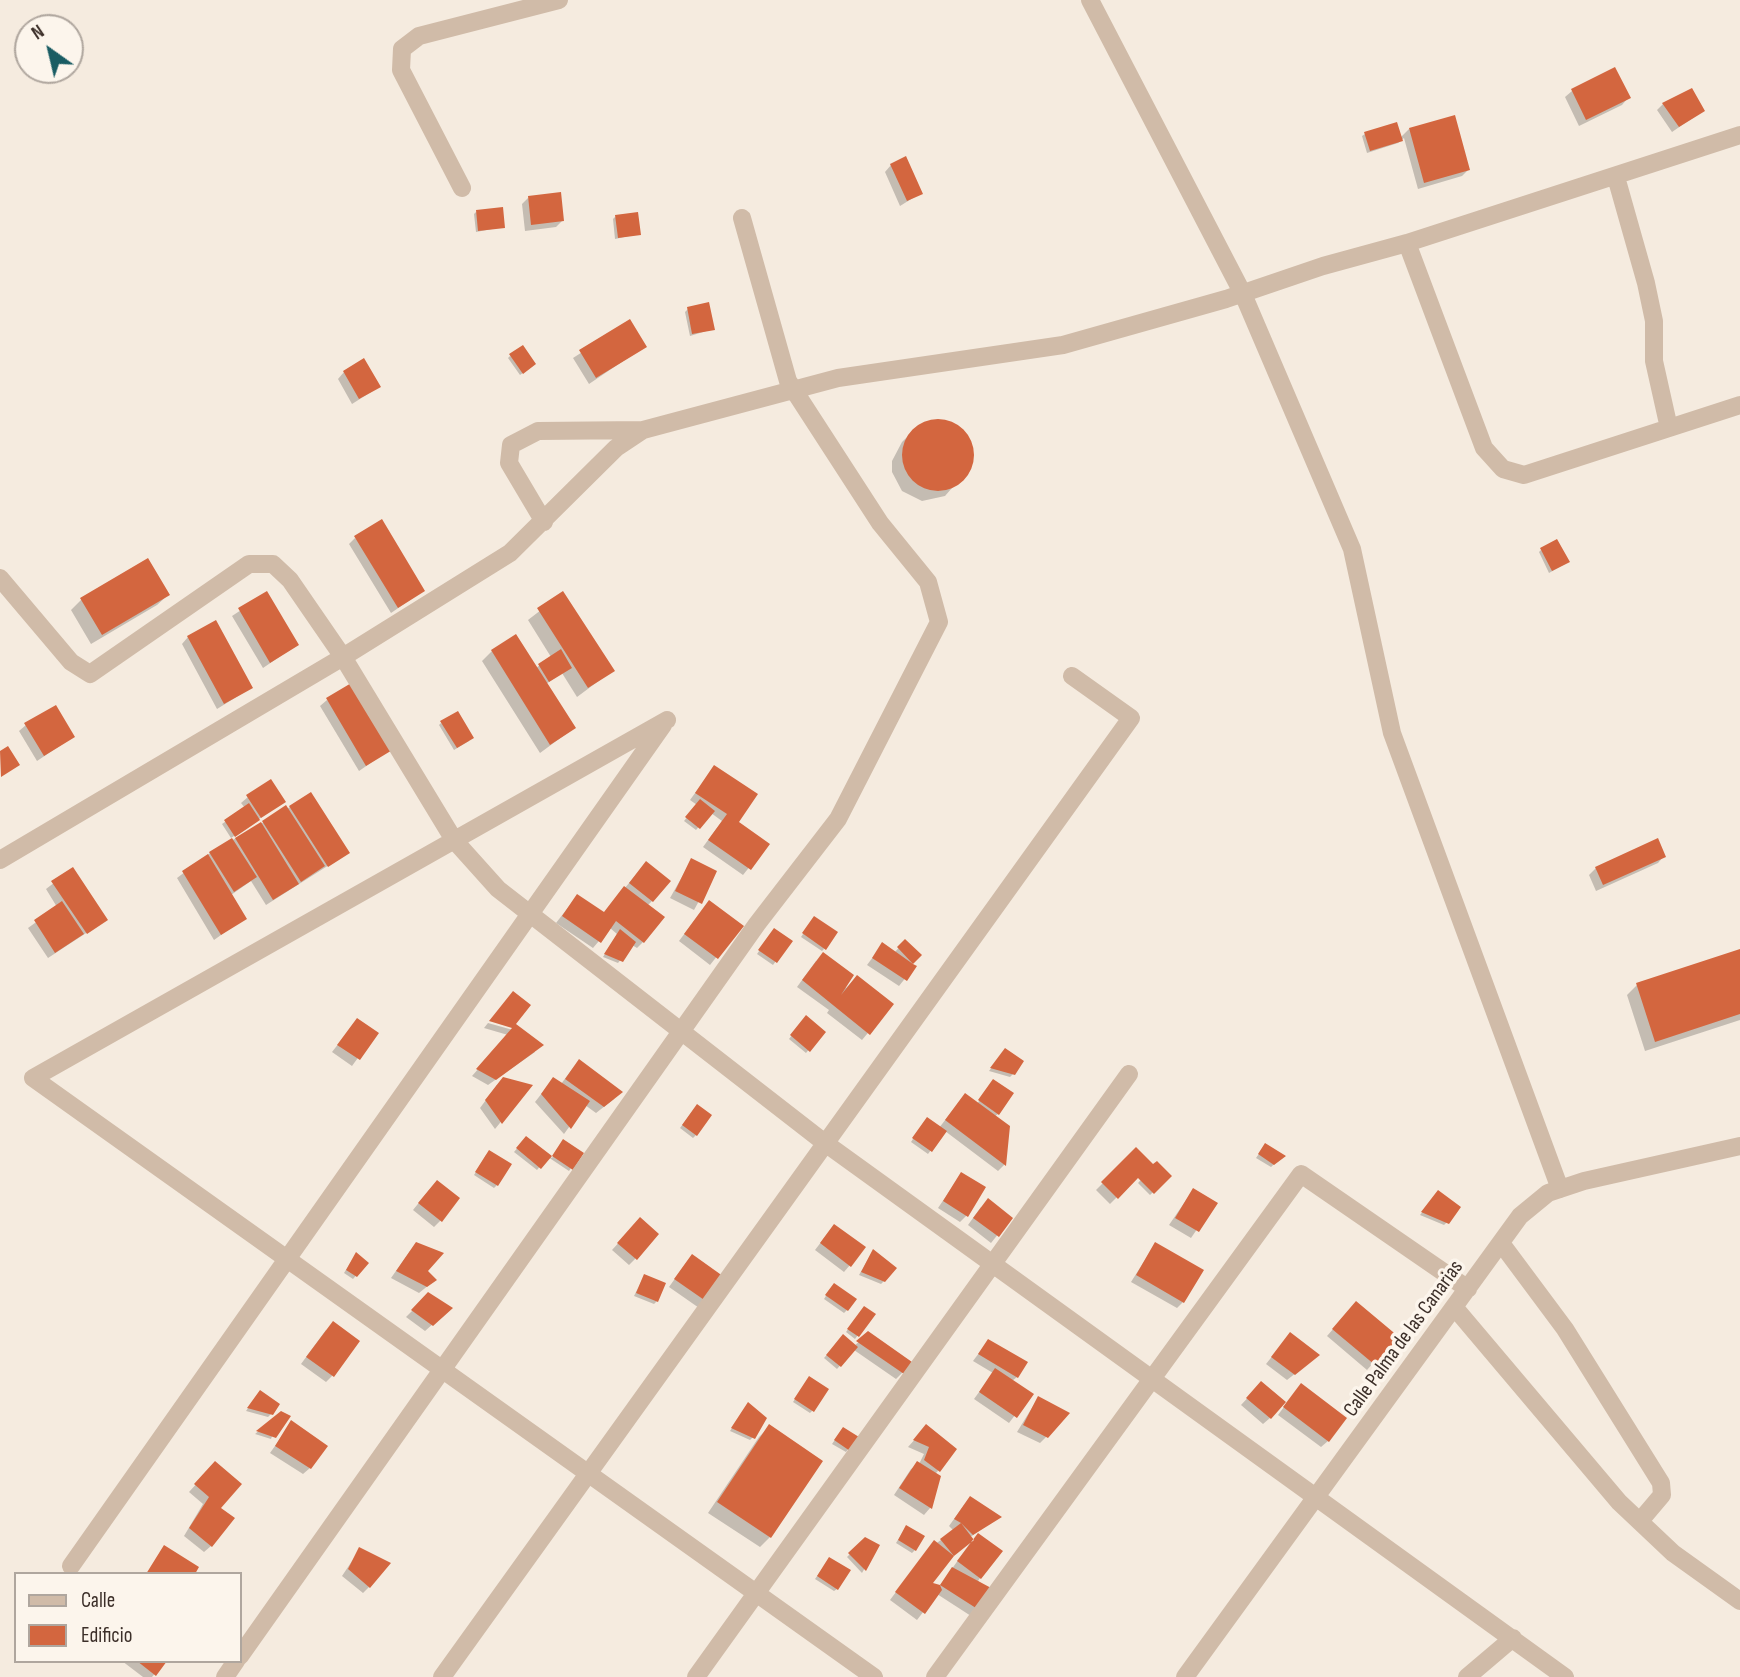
<!DOCTYPE html>
<style>
body{margin:0}
#map{position:relative;width:1740px;height:1677px;overflow:hidden;background:#f5ebdf;font-family:"Sofia Sans Condensed",sans-serif}
canvas{display:block}
.legend{position:absolute;left:14px;top:1572px;width:228px;height:91px;box-sizing:border-box;background:#fcf5ec;border:2px solid #afa69e;margin:0;padding:9px 12px;list-style:none;font-size:21px;color:#3c2f29}
.legend li{display:flex;align-items:center;gap:14px;height:35px}
.legend b{width:35px;border:2px solid #afa69e}
.north{position:absolute;left:14px;top:14px;width:70px;height:70px;box-sizing:border-box;background:#fcf5ec;border:2px solid #afa69e;border-radius:50%;rotate:326deg;font-size:19px;font-weight:700;line-height:28px;text-align:center;color:#3c2f29}
.north::after{content:'';display:block;margin:auto;width:24px;height:32px;background:#195c63;clip-path:polygon(50% 0,100% 100%,50% 72%,0 100%)}
</style>
<div id="map">
<canvas width="1740" height="1677"></canvas>
<ul class="legend">
<li><b style="height:9px;background:#d0bba8"></b>Calle</li>
<li><b style="height:19px;background:#d3663f"></b>Edificio</li>
</ul>
<div class="north">N</div>
</div>
<script>
const context = document.querySelector('canvas').getContext('2d');
context.lineJoin = 'round';
function paint(path, color) { context.fillStyle = color; context.fill(path, 'evenodd'); }
const shape = rows => new Path2D(rows.map(r => 'M' + r).join(''));
function strokePath(path, color, width, dash) { context.strokeStyle = color; context.lineWidth = width; context.lineCap = dash ? 'butt' : 'round'; context.setLineDash(dash || []); context.stroke(path); }
function write(font, color, halo, rows, align = 'center') {
  context.font = font + ' "Sofia Sans Condensed",sans-serif'; context.lineWidth = 7; context.setLineDash([]); context.textBaseline = 'middle'; context.strokeStyle = halo; context.fillStyle = color; for (const [text, x, y, turn = 0] of rows) {
    context.save(); context.translate(x, y); context.rotate((+turn || 0) * Math.PI / 180); context.textAlign = isNaN(turn) ? turn : align; if (halo) context.strokeText(text, 0, 0); context.fillText(text, 0, 0); context.restore();
  }
}
const shadow = shape([
 [1572,91,1628,98,1622,105,1579,126,1565,97],
 [1663,104,1703,111,1672,132,1657,110],
 [1409,129,1468,170,1462,176,1418,189,1404,138,1398,143,1367,153,1362,136,1365,134,1400,138],
 [891,165,921,193,900,206,885,172],
 [528,198,562,221,556,227,525,231,522,204],
 [476,212,503,227,476,232,474,214],
 [615,217,639,234,615,239,613,219],
 [688,309,713,329,690,336,685,312],
 [629,322,644,347,589,384,573,358],
 [510,356,531,367,520,375,508,358],
 [344,372,379,387,352,404,338,379],
 [945,421,965,433,973,455,971,466,945,496,922,501,902,491,892,472,892,461,902,442,913,431,922,424],
 [355,538,423,591,391,613,349,544],
 [1541,550,1565,564,1549,573,1539,552],
 [147,561,168,595,157,605,91,644,71,610,81,600],
 [267,593,297,645,263,668,232,616],
 [563,593,612,671,577,697,562,673,546,684,574,728,540,753,482,661,492,651,536,668,551,657,528,620],
 [188,637,251,688,217,709,182,644],
 [327,700,391,749,359,771,320,706],
 [441,723,469,741,454,750,439,725],
 [26,725,73,737,37,761,19,731],
 [714,767,737,822,767,845,743,875,703,847,722,821,711,813,696,830,684,821,697,805,690,800],
 [248,797,284,802,231,838,222,824,245,808,241,803],
 [290,807,348,853,266,905,251,881,231,895,245,918,214,940,177,878,210,853],
 [1664,856,1658,863,1596,891,1589,875,1596,868],
 [691,861,715,872,694,910,670,898],
 [72,869,106,920,48,958,28,928,57,907,46,889],
 [640,870,652,901,647,906,643,942,637,948,632,945,618,963,603,957,617,934,610,928,593,948,556,923,577,896,603,914],
 [703,909,741,926,710,965,679,941],
 [812,921,824,949,822,951,801,937],
 [772,933,790,942,773,965,757,954],
 [905,941,919,955,911,964,915,966,899,986,867,965,882,945,894,953],
 [1740,951,1740,1020,1645,1051,1627,995,1637,985],
 [816,961,846,988,857,977,892,1004,862,1040,827,1013,829,1010,797,987],
 [806,1017,824,1032,806,1053,789,1039],
 [357,1020,376,1033,352,1066,332,1052],
 [488,1023,513,1030,513,1024,535,1052,488,1085,472,1076,508,1035,484,1028],
 [1003,1053,1013,1074,1010,1077,989,1071],
 [573,1068,614,1099,596,1113,585,1105,564,1134,535,1102,553,1079,561,1084],
 [991,1084,998,1114,994,1117,1008,1127,1004,1165,998,1171,945,1131,928,1154,911,1142,924,1122,939,1128,959,1102,977,1104],
 [497,1085,530,1086,495,1129,480,1108],
 [694,1109,696,1135,693,1138,680,1128],
 [526,1138,552,1158,561,1144,571,1168,569,1171,548,1157,537,1170,514,1152],
 [1263,1148,1283,1156,1271,1167,1256,1158],
 [1136,1150,1150,1164,1110,1204,1096,1190],
 [486,1155,497,1185,494,1188,474,1175],
 [1157,1163,1170,1176,1150,1195,1138,1183],
 [961,1174,967,1215,960,1222,938,1208],
 [430,1189,441,1220,434,1227,413,1210],
 [1193,1190,1215,1203,1191,1238,1169,1225],
 [1436,1195,1447,1222,1444,1225,1420,1215],
 [981,1207,1011,1218,991,1243,968,1225],
 [634,1226,635,1259,629,1265,612,1250],
 [828,1233,850,1265,844,1272,815,1250],
 [1155,1244,1183,1302,1177,1308,1131,1282],
 [410,1251,435,1280,419,1293,391,1278],
 [871,1254,884,1281,881,1284,859,1275],
 [354,1257,367,1263,353,1279,344,1273],
 [686,1263,725,1279,702,1310,669,1287],
 [644,1276,657,1301,654,1304,634,1296],
 [831,1288,847,1310,844,1313,824,1299],
 [429,1294,451,1308,425,1331,406,1317],
 [862,1310,873,1314,855,1339,846,1332],
 [1350,1310,1396,1337,1367,1370,1327,1336],
 [326,1330,332,1376,326,1382,301,1364],
 [868,1334,903,1372,896,1379,854,1350,837,1369,824,1358,843,1337,854,1346],
 [1290,1334,1311,1361,1287,1380,1266,1364],
 [988,1341,1017,1377,1012,1381,1031,1394,1009,1423,974,1399,993,1373,973,1361],
 [807,1381,812,1411,810,1413,793,1402],
 [1255,1390,1270,1418,1263,1424,1241,1405],
 [1295,1392,1328,1441,1321,1447,1278,1415],
 [257,1395,271,1414,268,1417,246,1411],
 [1038,1398,1046,1437,1040,1443,1017,1432],
 [746,1407,753,1437,750,1440,730,1431],
 [281,1413,271,1439,255,1434],
 [292,1422,310,1468,303,1474,270,1453],
 [769,1427,770,1537,760,1547,708,1513,759,1437],
 [926,1427,938,1471,935,1474,939,1477,930,1508,924,1515,894,1495,911,1469,919,1464,924,1454,908,1447],
 [841,1431,856,1438,846,1452,832,1444],
 [209,1470,219,1508,211,1546,204,1552,184,1536,203,1504,189,1492],
 [964,1505,999,1517,969,1538,980,1578,978,1581,990,1589,971,1616,937,1594,917,1620,890,1600,928,1549,954,1531,949,1526],
 [971,1542,939,1587,930,1584,951,1557],
 [904,1530,915,1550,912,1553,896,1543],
 [865,1539,878,1545,862,1573,847,1557],
 [360,1549,369,1587,363,1593,342,1576],
 [827,1562,837,1589,834,1591,815,1579],
 [122,1661,165,1661,152,1677,143,1677]
]);
const building = shape([
 [1615,67,1631,98,1586,120,1571,89],
 [1692,88,1705,111,1679,127,1662,103],
 [1455,115,1470,170,1424,183,1409,128],
 [1397,122,1403,141,1370,151,1364,132],
 [906,156,923,194,907,201,890,164],
 [561,192,564,221,531,225,528,196],
 [503,207,505,228,478,231,476,210],
 [638,212,641,235,618,238,615,215],
 [709,302,715,330,692,334,687,307],
 [630,319,647,347,596,378,579,350],
 [523,345,536,364,523,374,509,354],
 [364,358,381,387,359,399,343,371],
 '902 455a36 36 0 1 1 72 0a36 36 0 1 1-72 0Z',
 [382,519,425,591,398,608,354,536],
 [1557,539,1570,562,1552,571,1540,548],
 [148,558,170,595,102,635,80,598],
 [267,591,299,645,270,663,238,608],
 [563,591,615,671,588,688,537,608],
 [216,620,253,688,224,704,187,636],
 [516,634,576,728,550,745,491,650],
 [561,649,572,668,549,682,538,664],
 [353,682,394,749,366,766,326,698],
 [56,705,75,737,44,756,24,723],
 [458,711,474,738,457,748,440,721],
 [8,746,20,765,1,777,0,751],
 [714,765,758,794,739,822,770,844,751,870,708,840,727,814,695,793],
 [271,779,286,802,261,818,246,795],
 [311,792,350,853,328,867,289,806],
 [700,799,715,811,700,829,685,817],
 [249,803,260,820,235,837,224,820],
 [286,805,325,866,301,882,262,821],
 [261,822,299,884,273,900,235,838],
 [232,838,257,877,234,892,209,852],
 [1658,838,1666,857,1603,885,1595,867],
 [208,854,247,919,221,935,182,871],
 [691,858,717,871,702,904,675,891],
 [646,861,671,881,653,902,629,883],
 [73,867,108,920,87,934,51,881],
 [624,886,665,917,644,943,616,921,601,943,562,916,577,894,604,912],
 [709,900,744,926,718,959,684,934],
 [62,901,84,934,55,953,34,920],
 [814,916,838,932,826,950,802,933],
 [774,928,793,941,777,963,758,950],
 [620,929,636,942,623,962,604,954],
 [905,939,922,955,913,964,917,966,907,981,872,958,882,942,913,964,897,947],
 [1740,949,1740,1014,1655,1042,1636,983],
 [823,952,854,975,841,995,857,975,894,1004,870,1035,802,980],
 [513,991,531,1005,516,1024,544,1045,496,1080,476,1069,512,1028,489,1021],
 [806,1015,826,1032,810,1052,790,1035],
 [357,1018,379,1033,360,1060,337,1045],
 [1005,1048,1024,1061,1015,1075,990,1068],
 [579,1059,623,1092,604,1107,565,1079],
 [503,1077,533,1085,502,1124,485,1100],
 [553,1077,590,1101,571,1129,541,1094],
 [993,1079,1014,1093,999,1115,978,1100],
 [965,1093,1010,1126,1006,1166,945,1120],
 [697,1104,712,1115,697,1136,682,1125],
 [927,1117,947,1131,932,1152,912,1138],
 [526,1136,552,1156,541,1169,516,1148],
 [563,1139,584,1153,573,1170,552,1156],
 [1265,1143,1286,1156,1274,1165,1258,1154],
 [1136,1147,1153,1164,1157,1161,1172,1176,1154,1194,1138,1178,1118,1199,1101,1182],
 [489,1150,512,1164,498,1186,475,1172],
 [961,1172,986,1187,968,1217,943,1201],
 [437,1180,460,1198,442,1222,418,1203],
 [1193,1188,1218,1203,1199,1232,1175,1218],
 [1438,1190,1461,1207,1449,1224,1421,1212],
 [988,1198,1013,1218,999,1237,973,1218],
 [640,1217,659,1234,637,1260,617,1243],
 [834,1224,866,1247,851,1267,820,1243],
 [416,1242,444,1253,428,1271,437,1280,427,1287,396,1271],
 [1155,1242,1204,1270,1184,1303,1136,1275],
 [873,1249,897,1268,885,1282,861,1272],
 [356,1252,369,1263,357,1277,346,1270],
 [692,1254,727,1279,710,1304,674,1279],
 [644,1274,666,1283,658,1302,636,1293],
 [834,1283,857,1299,848,1311,825,1295],
 [428,1292,453,1308,433,1326,411,1310],
 [1356,1301,1399,1337,1375,1365,1332,1329],
 [864,1306,876,1314,859,1337,847,1329],
 [333,1321,360,1341,334,1377,306,1357],
 [868,1331,912,1362,904,1374,856,1341],
 [1290,1332,1320,1355,1295,1375,1271,1357],
 [843,1334,858,1347,841,1367,826,1355],
 [988,1339,1028,1362,1018,1378,978,1354],
 [995,1368,1034,1394,1017,1418,979,1392],
 [809,1376,829,1389,814,1412,794,1399],
 [1261,1381,1286,1402,1271,1419,1246,1398],
 [1301,1383,1347,1418,1329,1442,1283,1407],
 [260,1390,280,1404,273,1415,247,1408],
 [1038,1396,1070,1413,1048,1438,1023,1425],
 [748,1402,767,1418,755,1439,731,1428],
 [281,1411,291,1416,276,1438,256,1431],
 [291,1420,328,1446,311,1469,275,1446],
 [769,1424,823,1461,771,1538,717,1502],
 [926,1424,957,1449,940,1472,924,1460,929,1447,913,1440],
 [843,1427,859,1437,850,1451,834,1440],
 [215,1461,242,1484,221,1508,235,1518,212,1547,189,1528,209,1497,194,1484],
 [917,1461,941,1476,932,1509,899,1488],
 [970,1496,1002,1517,973,1535,961,1523,974,1540,954,1556,940,1539,961,1523,954,1519],
 [906,1525,925,1536,916,1551,898,1540],
 [978,1533,1003,1551,981,1579,957,1561],
 [865,1537,880,1545,866,1571,848,1553],
 [934,1540,954,1556,933,1583,940,1585,942,1590,925,1614,895,1592],
 [164,1545,199,1567,195,1574,146,1574],
 [359,1547,391,1563,370,1588,348,1569],
 [829,1557,851,1570,838,1590,817,1576],
 [952,1567,993,1589,979,1610,940,1585],
 [137,1661,167,1661,156,1676]
]);
const street = shape([
 [1090,0,1243,294,1352,549,1392,733,1560,1189],
 [1616,177,1646,283,1654,321,1654,361,1669,428],
 [462,188,401,70,402,49,419,36,559,0],
 [1407,243,1484,448,1503,469,1524,475,1740,405],
 [544,522,509,463,511,445,538,431,643,430],
 [0,578,71,662,90,674,249,564,273,564,290,580,343,657,454,840,498,889,825,1143,1565,1677],
 [667,720,33,1078,874,1677],
 [0,860,343,657,510,553,616,448,643,430,838,378,1063,345,1226,299,1323,266,1407,243,1740,135],
 [1501,1243,1565,1329,1661,1483,1662,1495,1640,1521],
 [1455,1308,1619,1502,1673,1553,1740,1601],
 [71,1566,663,725],
 [240,1656,757,924,838,819,939,622,928,582,880,523,788,381,742,218],
 [225,1677,236,1661],
 [442,1677,1131,718,1072,676],
 [696,1677,1129,1074],
 [935,1677,1301,1174,1468,1289],
 [1185,1677,1520,1216,1548,1193,1584,1181,1740,1146],
 [1467,1677,1513,1638]
]);
const streetNames = [
 ["Calle Palma de las Canarias",1404,1339,-54]
];
paint(shadow, '#0003');
paint(building, '#d3663f');
strokePath(street, '#d0bba8', 18);
write('21px', '#3c2f29', '#fcf5ec', streetNames);
</script>
